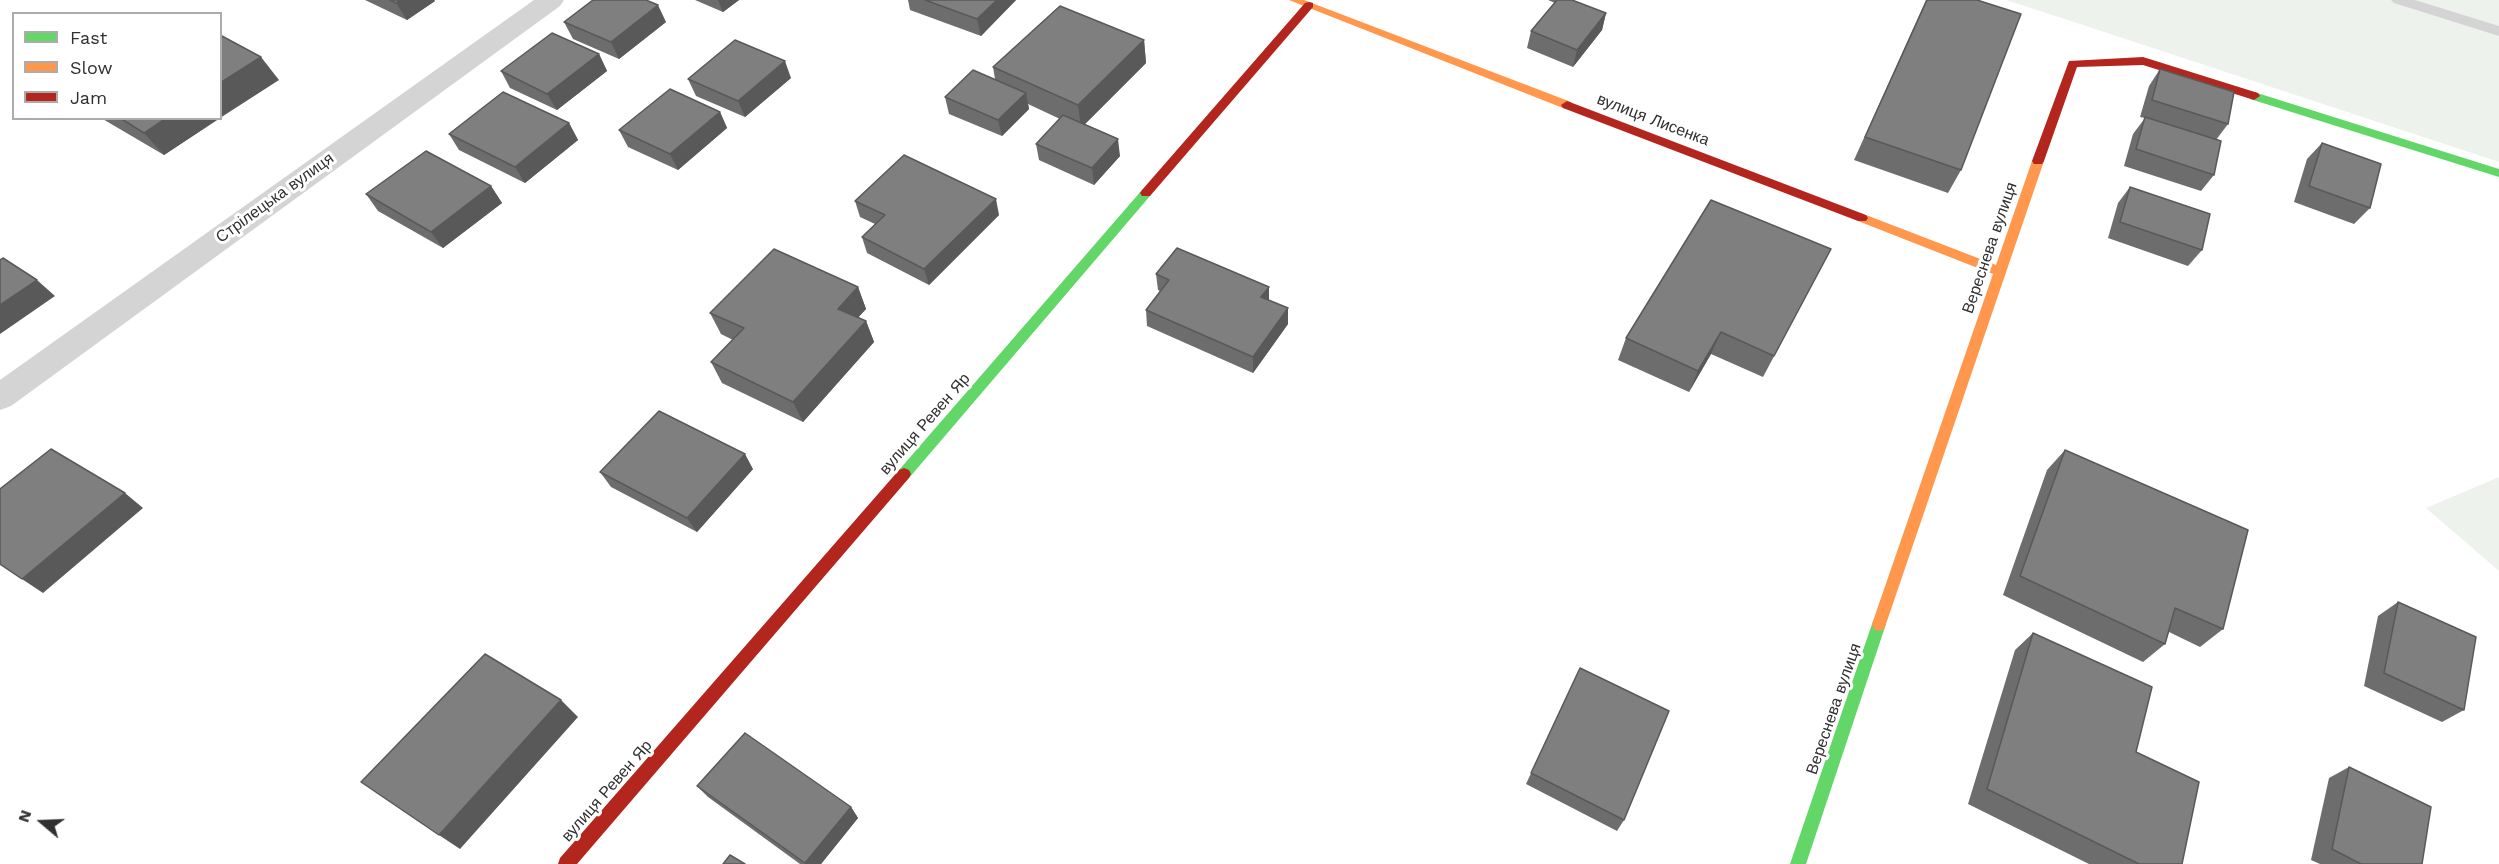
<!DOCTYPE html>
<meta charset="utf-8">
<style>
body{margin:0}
#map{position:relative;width:2499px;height:864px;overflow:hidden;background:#fff;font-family:"Work Sans",sans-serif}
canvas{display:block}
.legend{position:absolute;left:12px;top:12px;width:210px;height:108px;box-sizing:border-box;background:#fff;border:2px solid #acacac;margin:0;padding:8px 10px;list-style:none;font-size:18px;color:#303030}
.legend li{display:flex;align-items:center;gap:12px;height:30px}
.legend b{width:30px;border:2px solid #acacac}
.north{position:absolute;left:12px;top:792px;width:60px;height:60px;-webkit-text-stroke:4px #fff;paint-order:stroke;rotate:289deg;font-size:16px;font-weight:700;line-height:24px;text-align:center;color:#303030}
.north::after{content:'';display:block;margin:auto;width:21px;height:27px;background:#303030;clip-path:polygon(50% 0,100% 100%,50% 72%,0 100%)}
</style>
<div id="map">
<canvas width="2499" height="864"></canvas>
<ul class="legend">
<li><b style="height:8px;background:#63d668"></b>Fast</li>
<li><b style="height:8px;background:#ff974d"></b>Slow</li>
<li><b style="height:8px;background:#b3261e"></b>Jam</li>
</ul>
<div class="north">N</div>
</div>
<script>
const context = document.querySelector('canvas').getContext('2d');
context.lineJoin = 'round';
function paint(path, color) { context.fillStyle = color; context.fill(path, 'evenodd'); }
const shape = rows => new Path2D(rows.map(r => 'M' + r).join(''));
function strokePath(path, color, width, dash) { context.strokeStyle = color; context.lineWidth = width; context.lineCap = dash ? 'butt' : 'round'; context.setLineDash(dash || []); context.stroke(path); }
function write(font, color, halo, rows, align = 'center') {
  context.font = font + ' "Work Sans",sans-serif'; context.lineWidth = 6; context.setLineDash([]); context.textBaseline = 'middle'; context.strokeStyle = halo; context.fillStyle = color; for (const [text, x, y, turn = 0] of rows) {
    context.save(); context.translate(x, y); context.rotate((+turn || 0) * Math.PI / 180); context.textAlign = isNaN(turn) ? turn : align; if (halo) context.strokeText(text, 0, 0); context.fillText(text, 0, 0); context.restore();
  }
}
const green = shape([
 [2006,0,2499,0,2499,162,2077,23],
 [2499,477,2499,571,2426,508]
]);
const lane = shape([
 [2391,0,2415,0,2499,26,2499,36,2394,3,2391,0]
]);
const street = shape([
 [534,0,564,0,560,6,11,406,0,410,0,380,534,0]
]);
const fast = shape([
 [2254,92,2499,169,2499,177,2250,99,2250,93,2254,92],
 [1146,189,1152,193,1150,196,909,478,904,480,899,478,897,474,899,470,1142,190,1146,189],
 [1879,617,1884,619,1886,624,1806,864,1790,864,1872,624,1874,619,1879,617]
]);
const slow = shape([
 [1289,0,1304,0,1571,102,1573,105,1567,109,1563,108,1289,0],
 [2038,157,2044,161,1886,624,1884,629,1879,631,1874,629,1872,624,1993,274,1858,221,1856,218,1858,215,1866,215,1996,265,2032,161,2038,157]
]);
const jam = shape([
 [1309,2,1313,3,1313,7,1150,196,1142,196,1140,193,1142,190,1305,3,1309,2],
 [2143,57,2258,93,2260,96,2254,100,2143,65,2077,67,2044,161,2042,164,2034,164,2032,161,2069,61,2143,57],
 [1567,101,1866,215,1868,218,1866,221,1858,221,1563,108,1561,105,1567,101],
 [904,468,909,470,911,474,909,478,577,864,558,864,560,858,899,470,904,468]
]);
const wall = shape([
 [365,0,434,0,435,1,407,20],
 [695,0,739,0,723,12],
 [908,0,1016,0,981,36,910,10],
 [1548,0,1572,0,1606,13,1602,30,1573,67,1527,48,1531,31,1555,3],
 [1926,0,1977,0,1961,170,1948,193,1854,160],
 [564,22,666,22,619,59,573,39],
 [1144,40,1146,63,1084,125,1120,156,1094,185,1039,160,1036,144,1060,119,1028,104,1029,109,1002,136,949,114,945,97,995,79,993,67],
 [599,54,607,71,557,110,510,88,501,71],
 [2160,69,2228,124,2216,140,2214,175,2201,191,2124,166,2133,134,2145,118,2140,117,2149,86],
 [791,78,745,117,696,96,688,79],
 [720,112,727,128,678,170,628,147,619,130],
 [101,118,220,118,164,155],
 [569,123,578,140,525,183,459,150,449,134],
 [2322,143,2370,208,2354,224,2294,202,2307,159],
 [491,186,502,203,443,248,378,211,366,194],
 [2130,187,2202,250,2188,266,2108,238,2118,203],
 [855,201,999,215,929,285,867,253,862,237,875,224,860,217],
 [1831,249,1763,377,1711,354,1689,392,1618,360,1626,338],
 [1156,274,1269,300,1288,324,1253,373,1147,326,1146,310,1160,291,1158,290],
 [858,287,866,309,858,317,866,321,874,342,803,422,722,383,711,362,733,340,721,334,710,313],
 [2065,450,2223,629,2200,647,2169,632,2165,644,2143,662,2003,595,2047,470],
 [753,469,697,532,611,487,600,472],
 [2398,602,2464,710,2442,722,2364,686,2378,616],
 [2033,633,2182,864,2089,864,1968,804,2015,650],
 [1580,668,1624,820,1617,831,1526,784],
 [2349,767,2422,864,2320,864,2311,860,2329,778],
 [697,786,851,807,858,818,821,864,800,864,708,797]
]);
const shadedWall = shape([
 [400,0,434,0,435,1,407,20,396,3],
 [718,0,739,0,723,12],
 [997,0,1016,0,981,36,977,19],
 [658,5,666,22,619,59,611,42],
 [1606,13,1602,30,1573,67,1577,50],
 [1144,40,1146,63,1081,128,1078,105],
 [599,54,607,71,557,110,547,94],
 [261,57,279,80,220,118,220,83],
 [785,61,791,78,745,117,738,101],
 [1026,93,1029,109,1002,136,998,120],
 [720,112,727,128,678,170,670,154],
 [166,118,220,118,164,155,144,133],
 [569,123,578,140,525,183,515,167],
 [1118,139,1120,156,1094,185,1092,168],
 [491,186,502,203,443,248,431,232],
 [996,199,999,215,929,285,924,269],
 [37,280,55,296,0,334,0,305],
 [858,287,866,309,847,330,838,309],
 [1269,287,1269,303,1261,297],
 [1288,308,1288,324,1253,373,1253,357],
 [866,321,874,342,803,422,793,402],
 [1721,332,1711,354,1689,392,1698,371],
 [745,454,753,469,697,532,687,518],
 [125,493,143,508,43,593,22,579],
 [561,700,578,717,460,849,439,835],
 [851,807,858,818,821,864,805,864,805,863]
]);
const building = shape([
 [390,0,400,0,396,3,390,0],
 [593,0,646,0,658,5,611,42,564,22,593,0],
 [925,0,997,0,977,19,925,0],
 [1557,0,1572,0,1606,13,1577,50,1531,31,1557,0],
 [1927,0,1977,0,2021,14,1961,170,1865,137,1927,0],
 [1060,6,1144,40,1078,105,993,67,1060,6],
 [552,33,599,54,547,94,501,71,552,33],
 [220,35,261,57,220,83,220,35],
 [735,40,785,61,738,101,688,79,735,40],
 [2160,69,2234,92,2228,124,2152,100,2160,69],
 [973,70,1026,93,998,120,945,97,973,70],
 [670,89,720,112,670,154,619,130,670,89],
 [503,92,569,123,515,167,449,134,503,92],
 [1063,115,1118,139,1092,168,1036,144,1063,115],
 [2145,117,2221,141,2214,175,2136,149,2145,117],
 [120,118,166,118,144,133,120,118],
 [2322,143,2381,164,2370,208,2309,186,2322,143],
 [426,151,491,186,431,232,366,194,426,151],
 [904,155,996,199,924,269,862,237,885,215,855,201,904,155],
 [2130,187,2210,214,2202,250,2120,222,2130,187],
 [1711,200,1831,249,1774,356,1721,332,1698,371,1626,338,1711,200],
 [1177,248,1269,287,1261,297,1288,308,1253,357,1146,310,1169,280,1156,274,1177,248],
 [774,249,858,287,838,309,866,321,793,402,711,362,744,328,710,313,774,249],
 [3,258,37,280,0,305,0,260,3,258],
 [659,411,745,454,687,518,600,472,659,411],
 [51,449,125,493,22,579,0,564,0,489,51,449],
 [2065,450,2248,530,2223,629,2175,608,2165,644,2020,576,2065,450],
 [2398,602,2476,637,2464,710,2384,673,2398,602],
 [2033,633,2152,687,2136,752,2199,782,2182,864,2139,864,1987,789,2033,633],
 [485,654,561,700,439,835,361,782,485,654],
 [1580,668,1669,711,1624,820,1531,773,1580,668],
 [745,733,851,807,805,863,697,786,745,733],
 [2349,767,2431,807,2422,864,2361,864,2332,849,2349,767],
 [730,855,745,864,723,864,730,855]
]);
const streetNames = [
 ["вулиця Лисенка",1653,120,21],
 ["Стрілецька вулиця",275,198,-36],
 ["Вереснева вулиця",1990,248,-71],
 ["вулиця Ревен Яр",925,424,-49],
 ["Вереснева вулиця",1834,709,-71],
 ["вулиця Ревен Яр",607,791,-49]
];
paint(green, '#eef2ec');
paint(lane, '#d4d4d4');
paint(street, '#d4d4d4');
paint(fast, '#63d668');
paint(slow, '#ff974d');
paint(jam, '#b3261e');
paint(wall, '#6d6d6d');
paint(shadedWall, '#595959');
paint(building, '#7f7f7f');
strokePath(building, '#595959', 1.5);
write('16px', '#303030', '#fff', streetNames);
</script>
